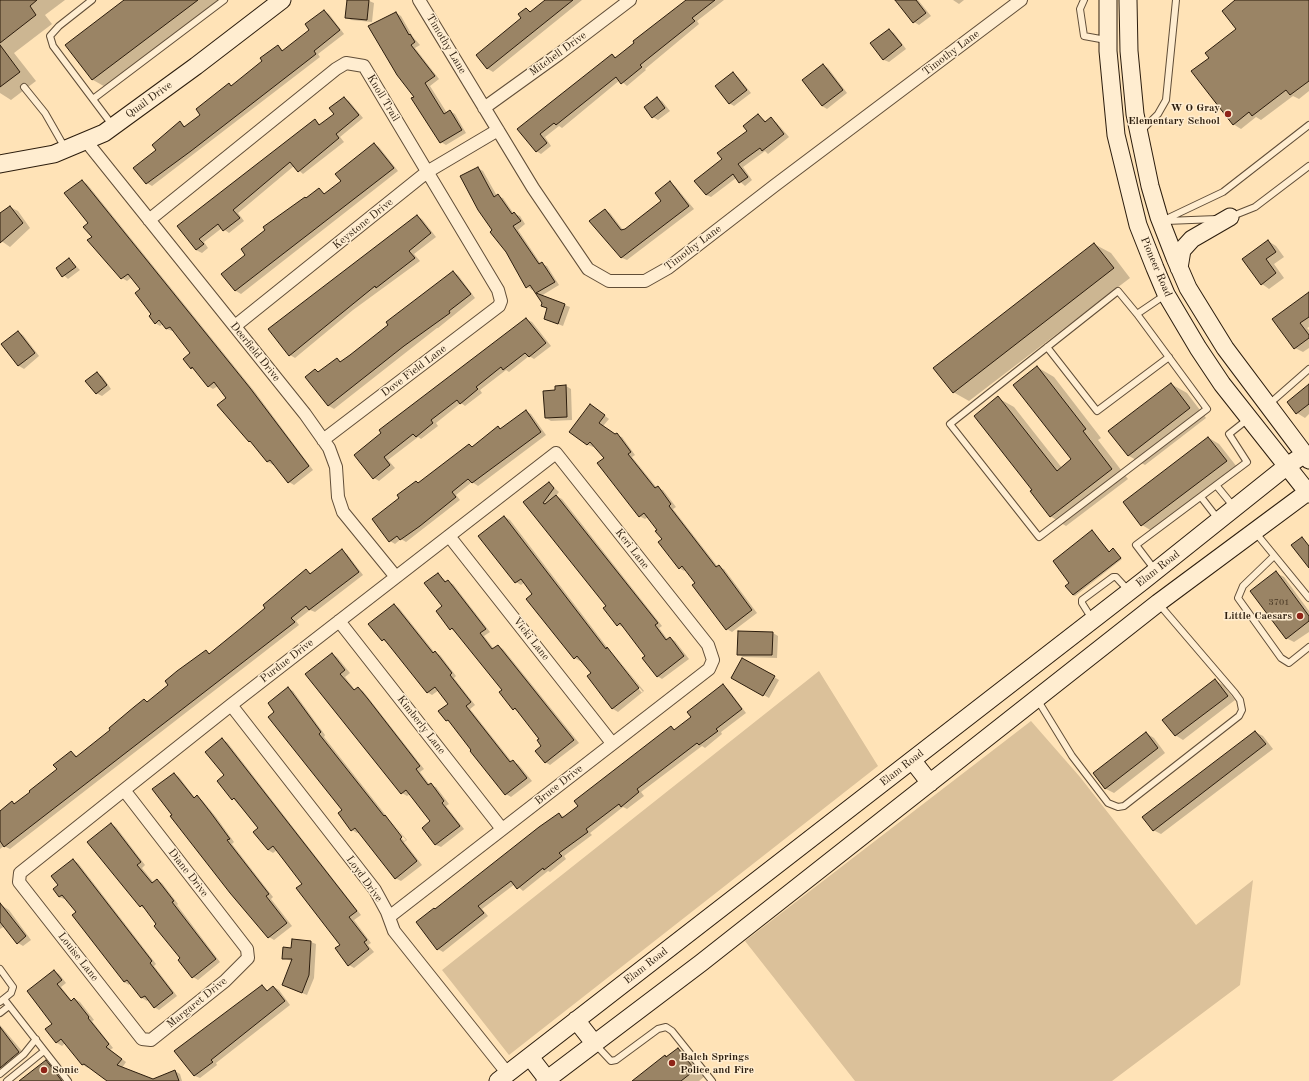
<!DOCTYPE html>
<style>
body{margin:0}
canvas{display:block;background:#ffe3b7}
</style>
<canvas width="1309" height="1081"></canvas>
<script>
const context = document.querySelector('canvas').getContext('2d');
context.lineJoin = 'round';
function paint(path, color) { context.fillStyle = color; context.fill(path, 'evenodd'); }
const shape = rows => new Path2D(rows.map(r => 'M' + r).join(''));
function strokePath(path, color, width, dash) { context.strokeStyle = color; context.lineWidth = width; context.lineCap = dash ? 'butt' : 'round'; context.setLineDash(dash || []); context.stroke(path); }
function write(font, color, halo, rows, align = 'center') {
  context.font = font + ' "Old Standard TT",serif'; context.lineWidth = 3; context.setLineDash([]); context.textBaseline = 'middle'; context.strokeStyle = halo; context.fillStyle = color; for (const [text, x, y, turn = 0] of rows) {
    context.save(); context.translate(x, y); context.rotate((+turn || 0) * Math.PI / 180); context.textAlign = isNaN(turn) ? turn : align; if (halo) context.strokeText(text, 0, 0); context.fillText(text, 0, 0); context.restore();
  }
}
const green = shape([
 [819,671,878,766,509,1055,442,970],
 [1031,721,1080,777,1196,925,1253,880,1240,985,1112,1081,855,1081,745,941]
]);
const shadow = shape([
 [0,0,65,0,45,15,52,24,14,53,36,81,11,100,0,93],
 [126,0,226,0,109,89,93,80,67,45],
 [348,0,367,0,374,3,372,22,351,20,346,17],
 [547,0,582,0,493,72,488,69,477,55,523,18,526,9,532,12],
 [687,0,724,0,697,21,699,24,645,69,646,70,627,86,620,80,562,128,559,126,545,137,551,146,541,154,536,151,519,129,613,55,617,58],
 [897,0,918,0,931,16,919,25,914,22],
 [953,0,964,0,959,4],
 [1237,0,1309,0,1309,91,1299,99,1293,96,1261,120,1256,117,1241,129,1233,124,1210,58,1237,29],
 [324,11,329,14,344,34,318,54,320,57,152,186,147,183,157,150,180,123,186,127,201,115,229,84,232,86,264,61,278,46,284,51,311,30],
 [396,13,401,16,413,37,420,45,415,48,439,79,430,86,447,113,450,111,455,114,466,133,446,145,441,142,415,97,370,27],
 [889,30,894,33,906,49,889,62,884,60],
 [823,65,828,68,847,93,827,109,822,106],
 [733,74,738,77,751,93,734,106,729,103],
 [344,98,349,101,363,118,340,137,344,142,303,174,294,166,238,213,244,221,229,233,222,228,204,242,208,248,202,253,196,250,178,226,315,121,321,125,335,114],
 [657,98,662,101,670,111,658,120,653,117],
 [758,115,767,122,771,119,776,122,789,137,768,154,765,151,743,167,752,180,745,186,736,178,711,197,706,195,723,159,748,131],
 [374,144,379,147,398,171,241,294,236,291,223,274,247,255,319,189,325,194,342,181],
 [478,168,483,171,497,196,503,198,514,214,520,216,525,224,518,230,541,264,547,266,559,285,541,296,570,307,563,326,550,321,548,309,542,306,543,303,534,289,532,290,528,287,535,283,527,287,494,230],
 [82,181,87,184,255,392,313,470,294,485,289,482,274,463,273,465,268,462,219,405,228,398,218,386,213,389,208,386,197,371,191,368,192,353,174,330,172,331,167,329,163,324,160,326,155,323,141,289,132,277,127,281,122,278,93,237],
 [670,183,675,186,694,209,627,260,622,258,605,210,610,213,624,231,663,201],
 [10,207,18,211,30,228,10,247,0,240,0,214],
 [417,216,422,219,436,237,414,254,420,261,353,310,295,358,290,355],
 [1268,241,1276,246,1284,257,1274,264,1284,278,1269,289,1262,284],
 [1094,244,1111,253,1130,278,969,401,953,392],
 [69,259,80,270,68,279,57,269],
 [453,272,458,275,475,298,438,328,437,328,334,409,329,406,306,377,315,370,320,372,337,359,342,362,351,356],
 [1309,296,1309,327,1307,328,1309,330,1309,348,1303,352,1295,348,1274,319],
 [526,319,532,322,551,346,534,359,529,356,509,372,506,370,480,390,482,393,465,406,461,403,436,423,438,426,421,439,418,437,388,460,395,468,379,481,374,478,356,455],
 [18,332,23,335,39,356,24,369,19,366,2,344],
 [1037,367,1054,377,1101,438,1098,440,1128,479,1066,526,1050,516,1033,490,998,398,1014,407,1062,468,1073,460],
 [97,373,102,376,111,389,102,396,96,393],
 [1171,384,1187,393,1206,418,1145,465,1129,456,1110,431],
 [566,386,571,389,572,420,551,421,546,418],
 [1309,386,1309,414,1305,418,1297,413],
 [595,408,609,419,603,426,616,435,622,437,635,455,632,457,657,488,663,490,676,507,673,509,718,567,724,569,757,613,732,632,727,629,686,570,684,571,679,568,658,530,648,517,645,519,639,516,605,458,594,446,593,447,588,445,570,432],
 [526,411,531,414,546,435,478,486,472,482,456,495,460,500,406,542,401,539,395,544,390,541,419,484,469,445,473,447,498,427,501,429],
 [1209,438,1219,444,1237,467,1152,531,1142,525,1124,502],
 [549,483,559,492,556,496,562,499,662,626,659,628,668,640,670,638,675,641,689,659,662,679,657,676,646,656,624,627,618,625,607,606,524,502],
 [505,517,510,520,642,693,643,692,611,651,644,691,618,712,613,709,588,676,592,673,581,660,580,661,574,658,525,582,521,585,516,582],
 [1092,531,1110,552,1113,550,1122,559,1075,596,1073,595,1071,583],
 [342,551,347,554,363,575,315,612,310,610,296,621,299,625,10,849,4,846,0,849,0,812,12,802,16,804,58,769,71,752,78,757,112,730,144,700,148,702,169,685,206,651,210,654,267,608,306,570,312,574],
 [1276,573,1284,577,1309,611,1309,632,1294,642,1286,638],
 [438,574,447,582,453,584,490,632,484,636,494,649,498,646,503,649,579,743,550,765,545,762,541,739,519,712,514,709,503,690,456,632,451,629,444,607],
 [394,605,399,608,435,653,440,655,456,676,454,678,475,705,470,709,512,762,518,764,532,781,511,797,506,794,452,724,447,720,449,704,439,690,432,695,427,692,388,643,382,640],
 [773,633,778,636,777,658,743,657,738,654],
 [332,654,337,657,350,673,345,677,355,690,358,688,363,691,424,769,420,772,430,785,436,787,449,804,446,806,464,829,441,847,436,845,432,822,410,794,407,796,402,793,307,674],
 [743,659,779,680,769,698,732,677],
 [1215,680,1223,685,1235,700,1183,740,1175,735],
 [723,686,728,689,746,713,721,732,722,734,705,748,702,746,641,792,644,796,627,809,623,807,590,833,592,835,564,856,566,859,550,872,548,871,523,891,515,884,482,909,488,916,443,952,438,949,417,922,436,910,559,814,565,817,671,727,676,730,692,717],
 [288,688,293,691,325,735,324,737,388,818,386,818,404,841,406,840,389,819,407,840,404,842,422,865,401,881,395,878,359,832,357,833,352,830,343,810,276,712],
 [1255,732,1263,736,1273,749,1161,834,1153,830],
 [1146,733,1154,738,1165,753,1114,793,1106,789,1094,774],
 [222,740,227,742,361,915,354,920,371,943,368,945,374,952,354,968,349,965,341,945,303,884,277,850,273,853,268,850,259,828,218,781,225,776],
 [174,774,179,777,195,798,197,797,202,800,216,817,234,842,232,844,273,897,271,899,292,926,274,940,269,937,173,815],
 [111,824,116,827,145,865,142,868,154,883,157,880,162,883,178,904,177,905,220,962,198,980,193,977,158,924,145,909,140,906],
 [73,860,78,863,156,964,154,966,177,996,159,1010,154,1007,149,999,147,1001,142,998,131,983,129,985,124,982,77,912,66,898,64,899,59,897,60,885],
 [0,904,9,910,31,940,23,946,18,943,5,926,0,929],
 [293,940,311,942,316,944,314,978,307,995,283,985,292,961,283,958,292,949],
 [54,971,59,974,66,983,61,987,72,1001,75,999,80,1002,94,1020,92,1021,113,1048,110,1050,126,1062,122,1068,144,1081,109,1081,90,1066,88,1068,83,1065,65,1043,62,1046,57,1043,46,1030,53,1024],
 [262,986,268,991,274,987,279,990,290,1005,216,1063,217,1065,200,1078,195,1076,175,1051],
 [0,1025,27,1057,8,1072,0,1068],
 [678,1049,689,1055,705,1076,699,1081,633,1081,665,1056,667,1057],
 [46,1061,56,1067,67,1081,20,1081],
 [175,1071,180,1074,182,1081,158,1081]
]);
const building = shape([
 [0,0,37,0,30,6,36,15,0,43,0,0],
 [124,0,198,0,92,80,65,45,124,0],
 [347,0,369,0,367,20,345,18,347,0],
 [545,0,573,0,487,69,476,55,521,18,518,14,526,8,530,12,545,0],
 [686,0,715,0,692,18,695,21,640,65,642,67,621,84,616,77,556,125,554,123,540,134,547,143,536,152,517,129,612,54,615,58,634,43,633,41,686,0],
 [895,0,916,0,926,13,913,23,895,0],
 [1235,0,1309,0,1309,81,1290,95,1286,90,1252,116,1249,112,1233,125,1191,71,1209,58,1205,53,1236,29,1222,11,1235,0],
 [324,10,340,30,314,51,316,54,191,151,146,184,133,168,156,150,152,145,180,121,184,127,200,115,196,109,229,83,231,86,262,61,260,58,278,45,282,51,309,30,305,24,324,10],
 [396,12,409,35,410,34,415,42,411,45,435,76,425,83,444,114,450,110,462,130,440,143,411,98,414,97,397,75,368,26,396,12],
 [889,29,902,45,883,60,870,43,889,29],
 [0,45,20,72,0,87,0,45],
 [823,64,843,90,822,106,802,80,823,64],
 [733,72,747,90,729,104,715,86,733,72],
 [344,97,359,115,336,134,339,138,298,172,290,162,233,210,240,218,223,231,218,224,199,239,204,244,196,250,177,226,315,119,319,125,334,114,329,108,344,97],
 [657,97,665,108,652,118,644,107,657,97],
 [758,114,765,122,771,117,784,134,762,151,760,148,738,164,748,177,739,183,733,174,706,195,694,181,722,159,717,153,747,131,743,126,758,114],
 [374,143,394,168,235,291,221,274,245,255,241,249,265,230,263,227,305,197,306,198,319,188,324,194,341,181,335,174,374,143],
 [478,167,494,197,498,194,512,214,514,212,521,221,513,226,539,264,542,262,555,282,536,293,565,304,558,324,544,319,547,308,541,306,542,303,530,285,526,288,506,252,490,232,492,230,478,210,460,176,478,167],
 [82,180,250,388,309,466,288,483,270,460,267,462,250,441,249,442,217,405,226,398,214,382,208,387,192,367,191,369,183,359,190,353,170,327,166,329,159,320,155,324,149,316,151,314,135,293,140,289,128,274,121,279,87,240,92,237,83,227,88,223,64,193,82,180],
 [670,181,689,206,621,258,589,221,605,209,621,230,625,229,661,201,655,193,670,181],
 [10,206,23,223,0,243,0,213,10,206],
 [417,215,431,233,409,251,415,258,376,288,375,286,289,356,268,329,417,215],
 [1268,240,1276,252,1266,259,1276,273,1261,285,1242,259,1268,240],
 [1094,243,1114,268,953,393,933,368,1094,243],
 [69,258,76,267,62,277,56,268,69,258],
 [453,271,471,294,449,311,450,313,404,346,328,406,305,377,315,369,318,372,337,358,340,362,350,355,388,325,386,322,453,271],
 [1309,292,1309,317,1300,323,1309,335,1309,338,1294,349,1272,319,1309,292],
 [526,318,546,343,529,357,525,353,503,370,501,367,476,387,478,389,460,404,457,400,431,420,433,423,416,437,413,434,384,457,390,465,373,479,354,455,381,433,379,430,526,318],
 [18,331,35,353,18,366,1,344,18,331],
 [1037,366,1086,429,1083,431,1112,469,1050,517,1030,491,1032,490,974,416,998,396,1057,471,1071,459,1013,385,1037,366],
 [97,372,107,385,96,394,85,381,97,372],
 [1171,383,1190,408,1128,456,1108,431,1171,383],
 [1309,384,1309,404,1296,414,1287,402,1309,384],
 [566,385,567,417,545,418,543,391,555,390,555,386,566,385],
 [590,404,605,415,599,423,615,434,617,433,631,452,628,454,655,488,658,486,671,504,669,506,716,567,719,565,752,610,726,630,692,585,695,583,682,566,679,569,658,542,662,539,655,531,657,530,644,513,639,517,597,463,604,458,590,442,587,445,569,432,590,404],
 [526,410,541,432,472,483,468,479,452,492,456,497,420,526,400,540,397,536,389,542,372,519,399,498,397,495,416,481,418,483,469,444,472,447,498,426,500,429,526,410],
 [1208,437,1227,461,1141,526,1123,502,1208,437],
 [549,482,554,488,543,503,545,504,556,495,658,623,655,625,666,640,670,637,684,656,657,677,642,658,645,656,620,623,617,626,603,608,606,606,523,502,549,482],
 [504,516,606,649,607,647,639,688,612,709,587,676,591,673,577,656,574,659,526,599,532,594,521,579,515,583,478,536,504,516],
 [1092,530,1109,552,1113,548,1121,558,1073,595,1065,586,1069,583,1053,561,1092,530],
 [1302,537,1309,546,1309,568,1291,545,1302,537],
 [342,549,359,572,309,610,306,606,291,618,295,622,4,847,0,841,0,811,12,801,14,804,30,792,29,791,57,769,53,765,71,751,76,757,110,730,109,728,134,707,144,699,147,702,168,685,165,681,177,671,206,650,209,654,241,628,265,608,263,605,306,569,310,574,342,549],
 [1276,571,1309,616,1309,621,1286,639,1250,591,1276,571],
 [438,573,445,582,448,580,486,629,480,633,492,649,498,645,574,740,545,763,535,751,541,746,537,740,539,739,515,708,513,710,499,692,502,690,452,628,450,630,436,611,442,606,424,583,438,573],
 [394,604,433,653,435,651,452,673,450,675,471,702,466,706,510,762,513,760,527,778,505,795,470,751,471,750,448,720,446,721,438,711,448,704,435,687,427,693,384,639,382,641,368,624,394,604],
 [738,631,773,632,772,655,737,655,738,631],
 [332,653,345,670,340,674,354,690,358,687,368,699,420,766,416,769,428,785,431,783,444,801,442,803,460,826,435,845,422,828,430,821,406,790,401,794,305,674,332,653],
 [742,658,775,676,763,696,731,678,742,658],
 [1215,679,1228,696,1175,736,1162,720,1215,679],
 [723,684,742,709,716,729,718,731,699,745,697,743,637,789,639,792,621,807,619,804,586,829,588,832,559,853,562,856,544,870,543,868,517,889,511,881,478,906,484,913,437,950,416,922,434,908,435,909,539,827,559,813,562,818,578,806,574,801,671,726,674,730,691,717,687,712,723,684],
 [288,687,321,732,319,734,384,816,385,815,402,837,400,839,417,861,395,879,355,828,351,831,338,813,342,810,268,717,274,712,268,703,288,687],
 [1255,731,1266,744,1153,831,1142,817,1255,731],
 [1146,732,1158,748,1105,789,1093,773,1146,732],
 [222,738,357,911,349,917,367,940,364,942,369,949,348,966,335,948,340,945,296,888,302,884,273,846,268,850,253,832,258,828,234,798,232,800,217,781,224,775,205,752,222,738],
 [174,773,194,798,197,795,211,813,230,839,227,840,269,894,266,896,287,923,268,938,230,893,170,816,172,815,152,789,174,773],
 [111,823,141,862,137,865,152,883,157,879,174,901,172,902,216,959,192,978,178,960,180,958,154,926,156,924,142,905,140,907,87,842,111,823],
 [73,859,152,961,150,963,173,993,154,1008,145,996,141,998,127,980,124,982,72,915,76,912,62,895,59,897,53,889,58,885,51,876,73,859],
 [0,903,26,936,17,944,0,922,0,903],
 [292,939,311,941,309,975,302,993,282,985,292,959,282,959,283,947,291,948,292,939],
 [54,970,62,980,57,984,71,1001,74,998,89,1017,88,1018,109,1044,106,1047,122,1059,117,1065,153,1079,175,1070,179,1081,107,1081,84,1064,82,1065,61,1039,56,1043,45,1029,52,1024,27,991,54,970],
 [262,985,267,991,273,986,285,1001,211,1060,213,1062,194,1076,174,1051,262,985],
 [0,1027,19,1052,0,1068,0,1027],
 [678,1048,695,1070,681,1081,632,1081,665,1055,666,1057,678,1048],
 [46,1060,62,1081,19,1081,46,1060]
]);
const lane = shape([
 [92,0,59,26,50,36,53,46,113,126],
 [1084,0,1080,9,1084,36,1106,40],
 [24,87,45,113,65,148],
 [93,99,224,0],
 [1141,131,1158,114,1166,100,1176,0],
 [1230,217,1255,207,1309,166],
 [1162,221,1223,192,1309,125],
 [1166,221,1217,219],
 [1137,314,1118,291,950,424,1039,537,1207,409,1137,314,1165,295],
 [1047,347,1097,411,1169,357],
 [1268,405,1309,369],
 [1216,485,1234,507],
 [1201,497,1218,519],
 [1255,532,1309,598],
 [1274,556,1243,586,1238,598,1281,658,1289,663,1309,647],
 [1155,570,1136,545,1247,462,1229,434,1248,419],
 [1092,619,1082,603,1082,600,1113,577,1116,577,1128,590],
 [1037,699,1072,756,1108,803,1118,807,1124,806,1239,716,1242,710,1240,700,1235,693,1158,603],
 [0,969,13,987,11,993,0,1002],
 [4,999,68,1081],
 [0,1013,9,1006],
 [596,1045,611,1061,616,1060,658,1029,666,1027,672,1031,712,1081],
 [0,1074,24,1054,36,1039],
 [7,1081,44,1051]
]);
const street = shape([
 [419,0,533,188,588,269,609,281,645,281,668,268,774,186,1021,0],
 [484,108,559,54,630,0],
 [86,141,305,414,329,448,336,467,338,497,343,512,396,577],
 [149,220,336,69,346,63,364,66,498,290,501,301,499,306,323,440],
 [235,326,427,172,498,130],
 [449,536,612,743],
 [339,621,502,829],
 [231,705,375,890,387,912,394,931,508,1074],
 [124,790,247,949,248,958,225,981,151,1040,142,1039,19,882,20,873,124,790,231,705,556,453,708,645,713,660,709,669,389,917]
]);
const secondary = shape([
 [1108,0,1108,51,1116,135,1138,225,1155,268,1166,294,1198,348,1222,384,1309,494],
 [1128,0,1129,51,1135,114,1150,186,1159,217,1175,258,1188,288,1225,348,1309,460],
 [0,164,54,154,104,133,196,66,282,0],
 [1179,268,1182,250,1192,239,1230,217],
 [912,760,930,783],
 [576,1020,594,1043],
 [530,1057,547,1079],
 [498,1081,1143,581,1287,466,1305,454],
 [545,1081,701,963,1158,603,1309,491]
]);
const markers = [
 [1228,114,4,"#8f2418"],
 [1300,616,4,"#8f2418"],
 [672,1063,4,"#8f2418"],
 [44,1070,4,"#8f2418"]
];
const numberNames = [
 ["3701",1279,603]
];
const streetNames = [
 ["Timothy Lane",446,44,59],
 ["Timothy Lane",951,53,-37],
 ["Mitchell Drive",558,54,-36],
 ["Knoll Trail",383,98,59],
 ["Quail Drive",149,100,-36],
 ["Keystone Drive",363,224,-39],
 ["Timothy Lane",693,248,-37],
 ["Pioneer Road",1156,267,67],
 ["Deerfield Drive",255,352,51],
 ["Dove Field Lane",414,371,-37],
 ["Keri Lane",632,549,52],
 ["Elam Road",1158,569,-38],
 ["Vicki Lane",531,639,52],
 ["Purdue Drive",287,661,-38],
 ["Kimberly Lane",421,725,52],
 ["Elam Road",902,768,-38],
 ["Bruce Drive",559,785,-38],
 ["Diane Drive",188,873,52],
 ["Loyd Drive",364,879,54],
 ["Louise Lane",78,957,52],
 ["Elam Road",646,966,-38],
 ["Margaret Drive",197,1003,-39]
];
const poiNames = [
 ["W O Gray",1220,108],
 ["Elementary School",1220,121],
 ["Little Caesars",1292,616],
 ["Balch Springs",680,1057,"left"],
 ["Police and Fire",680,1070,"left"],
 ["Sonic",52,1070,"left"]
];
paint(green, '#dbc19a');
paint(shadow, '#0003');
paint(building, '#9a8465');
strokePath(building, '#2c1d0d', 1);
strokePath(lane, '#614e38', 8);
strokePath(street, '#614e38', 14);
strokePath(secondary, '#2c1d0d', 19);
strokePath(lane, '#ffedd0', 6);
strokePath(street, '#ffedd0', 12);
strokePath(secondary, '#ffedd0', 17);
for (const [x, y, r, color] of markers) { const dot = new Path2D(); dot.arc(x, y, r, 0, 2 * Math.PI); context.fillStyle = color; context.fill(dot); strokePath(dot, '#ffedd0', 1.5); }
write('9px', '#483723', null, numberNames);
write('11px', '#2c1d0d', '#ffedd0', streetNames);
write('bold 11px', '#2c1d0d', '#ffedd0', poiNames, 'right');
</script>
